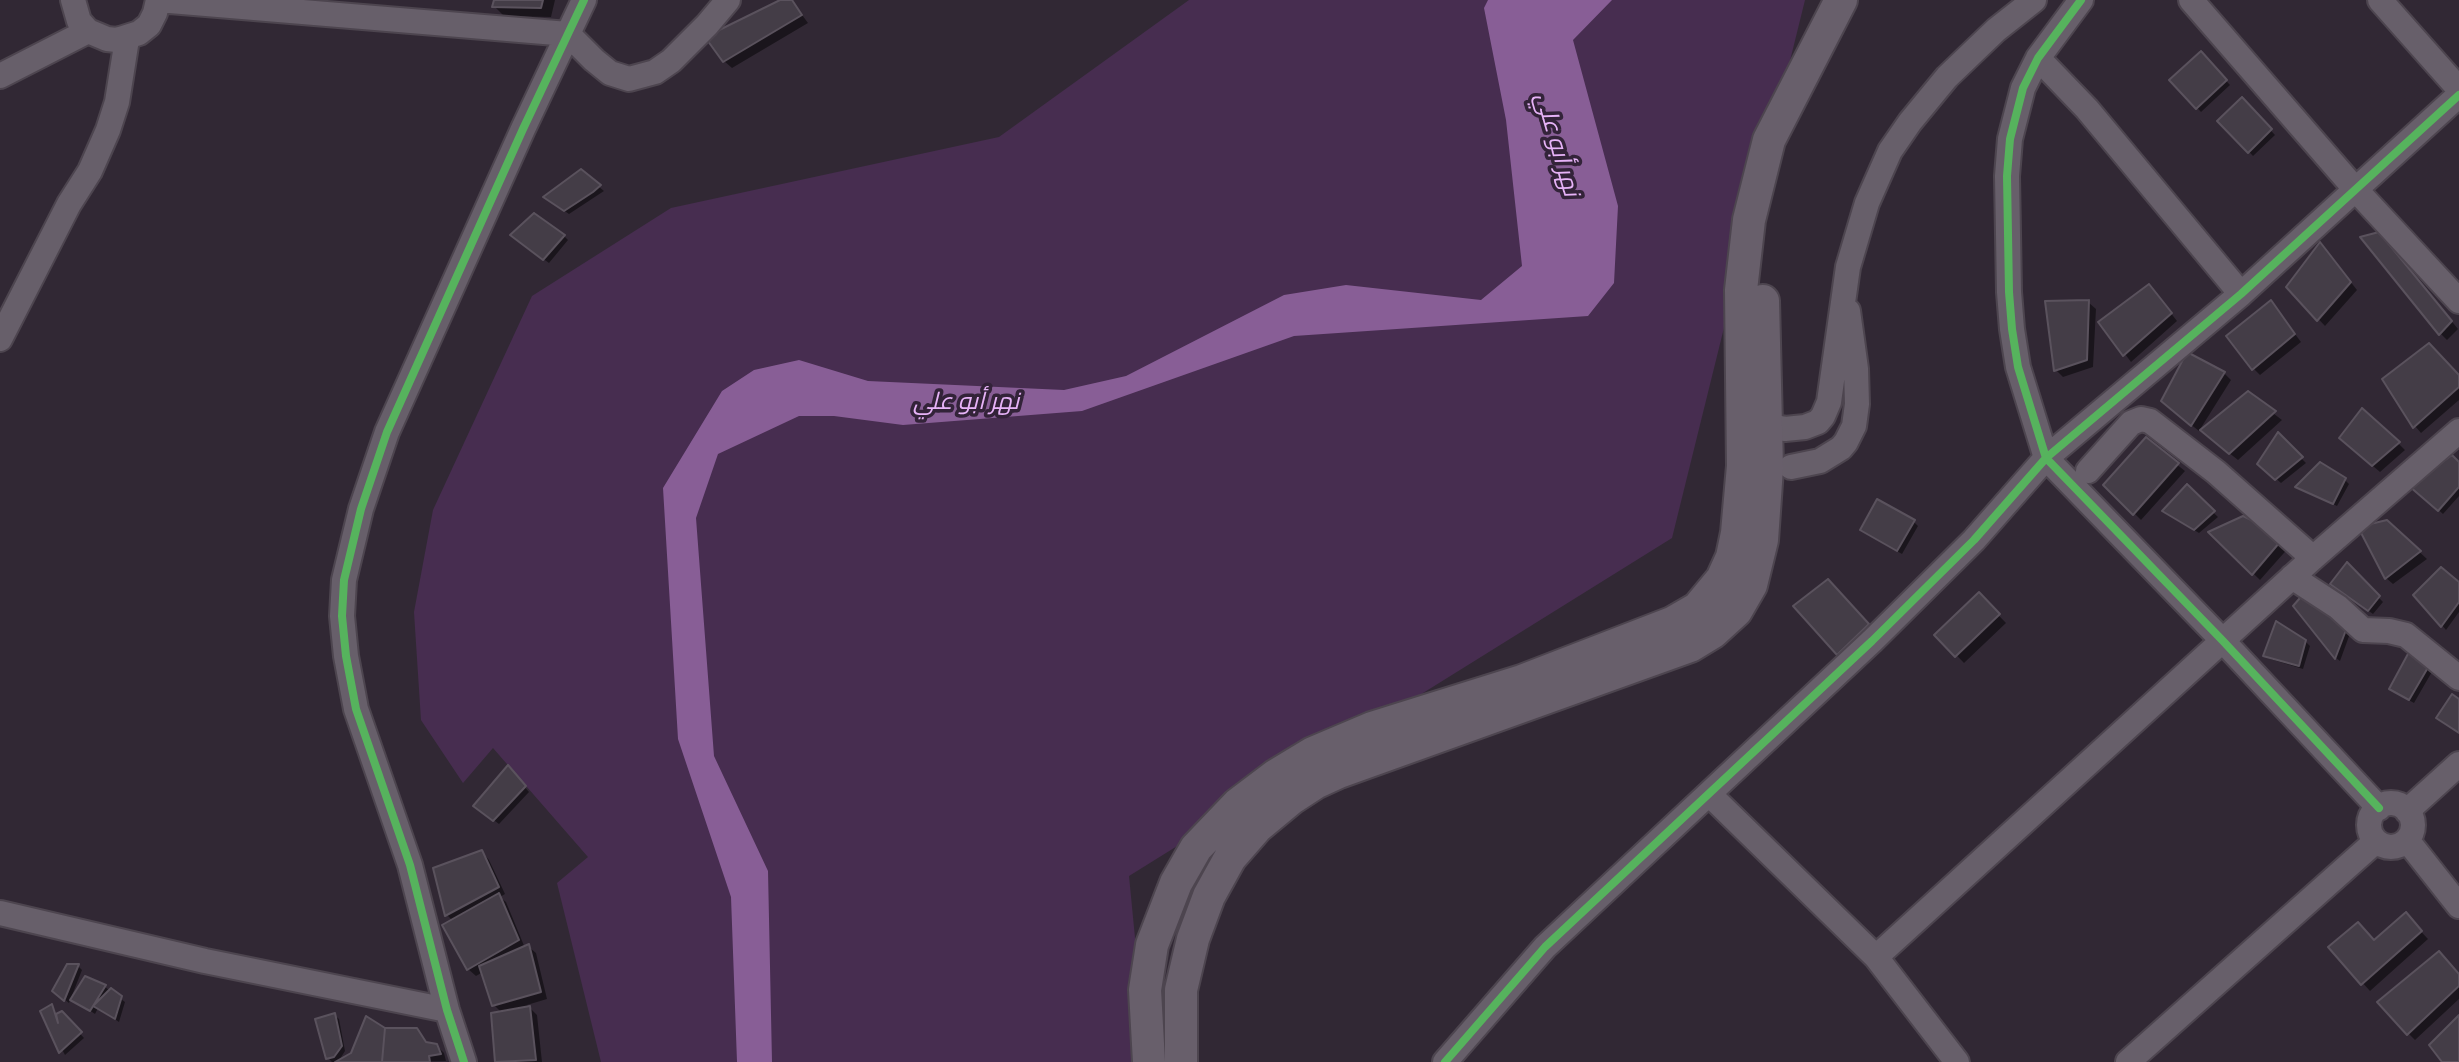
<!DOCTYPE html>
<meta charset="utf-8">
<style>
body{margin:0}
canvas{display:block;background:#312834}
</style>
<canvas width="2459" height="1062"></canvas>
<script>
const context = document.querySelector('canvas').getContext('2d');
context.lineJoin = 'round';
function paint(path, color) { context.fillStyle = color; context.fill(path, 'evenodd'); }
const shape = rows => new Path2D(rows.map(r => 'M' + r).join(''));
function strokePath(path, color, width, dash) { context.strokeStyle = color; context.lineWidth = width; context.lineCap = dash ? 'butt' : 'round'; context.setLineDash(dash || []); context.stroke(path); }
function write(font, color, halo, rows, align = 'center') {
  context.font = font + ' "Titillium Web",Cairo,sans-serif'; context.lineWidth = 7; context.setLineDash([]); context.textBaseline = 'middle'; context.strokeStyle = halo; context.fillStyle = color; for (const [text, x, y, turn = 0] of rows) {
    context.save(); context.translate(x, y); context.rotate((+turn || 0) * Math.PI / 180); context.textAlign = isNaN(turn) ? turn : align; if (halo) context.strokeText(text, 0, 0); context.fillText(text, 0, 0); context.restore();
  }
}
const green = shape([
 [1189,0,1805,0,1672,538,1129,876,1147,1062,601,1062,557,883,588,857,493,748,463,783,421,720,414,612,433,510,532,296,671,208,999,137]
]);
const water = shape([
 [1488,0,1612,0,1573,40,1618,206,1614,283,1588,316,1294,336,1082,411,903,425,834,416,799,416,718,454,696,518,714,756,768,871,772,1062,737,1062,731,897,678,739,663,488,722,391,754,370,799,360,868,381,1064,390,1126,376,1284,295,1346,285,1481,300,1522,266,1506,120,1484,8]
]);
const shadow = shape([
 [496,0,555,0,551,17,504,16,494,6],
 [785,0,791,0,808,23,732,68,724,61],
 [2201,54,2230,85,2201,112,2172,80],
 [2242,100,2275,135,2253,156,2220,121],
 [581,172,604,191,569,214,550,201],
 [564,236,568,240,549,263,517,240],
 [2386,241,2458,329,2447,340,2440,333],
 [2327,252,2357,290,2325,326,2288,287],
 [2156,294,2177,321,2131,362,2101,322],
 [2088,302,2096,309,2093,367,2063,377,2056,370],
 [2277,310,2301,342,2260,375,2253,368],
 [2224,373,2231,380,2199,431,2170,408],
 [2459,377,2459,400,2421,433,2415,426],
 [2248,394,2282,420,2238,460,2209,437],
 [2278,435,2306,463,2281,483,2264,468],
 [2146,440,2185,471,2141,520,2106,485],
 [2398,443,2405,450,2380,472,2348,445],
 [2459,464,2459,496,2443,514,2412,486],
 [2344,479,2349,484,2337,506,2298,487],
 [2187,487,2218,517,2199,533,2169,515],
 [1913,521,1918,526,1902,554,1867,534],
 [2387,522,2427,559,2393,584,2386,578],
 [2212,533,2291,545,2260,580],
 [2347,565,2383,602,2373,614,2337,588],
 [2459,585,2459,612,2446,630,2416,595],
 [1838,591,1877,634,1848,663,1838,653],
 [1979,595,2006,623,1964,663,1937,635],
 [2295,606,2352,628,2340,661,2336,658],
 [2305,641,2310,646,2303,669,2270,659,2266,655],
 [2409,655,2433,670,2414,703,2396,693],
 [508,768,529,792,499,824,480,810],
 [482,852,489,860,505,894,500,897,506,902,525,948,529,947,536,953,547,999,527,1005,537,1015,542,1062,497,1062,493,1014,502,1013,494,1005,483,972,476,976,468,969,453,921,447,915],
 [2412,922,2428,939,2370,991,2331,948,2374,942],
 [78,966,82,970,69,1003,59,995],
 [2459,976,2459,999,2415,1040,2408,1033],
 [86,978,105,987,125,1002,119,1022,98,1008,95,1014,71,998],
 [51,1007,57,1016,61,1013,84,1038,65,1055,42,1012],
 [334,1015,339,1019,345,1051,338,1062,332,1062,328,1058],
 [384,1030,416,1030,428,1044,436,1045,444,1053,446,1061,339,1062]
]);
const building = shape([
 [494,0,543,0,541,8,492,7,494,0],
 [780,0,792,0,802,15,723,62,705,37,780,0],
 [2201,51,2227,80,2196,109,2169,80,2201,51],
 [2242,97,2272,129,2248,153,2217,121,2242,97],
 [581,169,601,185,593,192,564,211,543,197,581,169],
 [534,213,565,235,543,260,510,235,534,213],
 [2379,232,2452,321,2439,335,2360,237,2379,232],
 [2320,242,2351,282,2317,321,2286,287,2320,242],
 [2149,284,2172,313,2123,356,2098,322,2149,284],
 [2089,300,2087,360,2054,371,2045,301,2089,300],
 [2271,300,2295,334,2252,370,2226,336,2271,300],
 [2429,343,2459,375,2459,387,2413,428,2382,379,2429,343],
 [2187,352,2225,372,2191,426,2161,401,2187,352],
 [2248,391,2276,411,2229,454,2200,430,2248,391],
 [2362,408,2400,442,2372,466,2339,438,2362,408],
 [2278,432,2303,457,2275,480,2257,464,2278,432],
 [2146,437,2179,463,2133,515,2103,485,2146,437],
 [2452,455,2459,462,2459,487,2438,511,2409,486,2452,455],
 [2320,462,2346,478,2333,504,2295,487,2320,462],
 [2187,484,2215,511,2194,530,2162,511,2187,484],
 [1877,499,1915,520,1897,551,1860,530,1877,499],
 [2243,516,2285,536,2252,575,2208,532,2243,516],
 [2387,520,2421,551,2385,579,2358,527,2387,520],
 [2347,562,2380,596,2368,611,2330,584,2347,562],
 [2441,567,2459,582,2459,602,2441,627,2413,595,2441,567],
 [1828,579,1869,624,1837,655,1793,606,1828,579],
 [2306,591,2349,622,2335,659,2293,606,2306,591],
 [1979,592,2000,614,1955,657,1934,635,1979,592],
 [2276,621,2306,640,2299,666,2263,656,2276,621],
 [2409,652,2430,664,2409,700,2389,689,2409,652],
 [2452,694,2459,699,2459,733,2436,718,2452,694],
 [508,765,526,786,493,821,473,806,508,765],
 [482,850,499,887,445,916,433,868,482,850],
 [499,893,519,940,467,970,442,925,499,893],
 [2406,912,2422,931,2361,985,2328,947,2358,922,2374,940,2406,912],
 [529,944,541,992,492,1006,479,966,529,944],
 [2439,951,2459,974,2459,986,2407,1035,2377,1002,2439,951],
 [67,964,79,964,64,1001,52,991,67,964],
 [85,976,106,985,90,1011,70,1000,85,976],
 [111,988,122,996,115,1019,93,1006,111,988],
 [52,1004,58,1023,56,1014,62,1011,82,1032,59,1053,40,1011,52,1004],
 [530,1006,536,1060,495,1062,491,1013,530,1006],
 [335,1013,342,1046,334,1057,326,1059,315,1019,335,1013],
 [2459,1015,2459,1062,2442,1062,2429,1045,2459,1015],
 [366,1016,385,1028,382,1062,335,1062,351,1053,366,1016],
 [385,1028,417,1028,426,1042,437,1044,441,1054,429,1056,430,1062,382,1062,385,1028]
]);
const minor = shape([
 [73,0,79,21,88,31,107,39,117,40,139,33,149,25,155,13,158,0,568,34,594,60,610,73,629,79,655,72,671,61,707,25,728,0],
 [2081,0,2038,58,2023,88,2010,139,2007,176,2009,292,2012,329,2018,367,2046,458,2223,641,2379,808],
 [2191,0,2356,190,2459,301],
 [2380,0,2459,89],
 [2038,58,2087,109,2241,294],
 [0,76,88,31],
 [0,339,69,204,90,171,108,130,117,102,127,39],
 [1766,425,1785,429,1805,427,1818,422,1823,416,1829,402,1848,267,1867,203,1890,151,1910,122,1947,77,1996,30,2034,0],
 [1791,467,1820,461,1841,448,1846,442,1854,426,1857,404,1856,369,1848,311],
 [2088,471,2131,423,2141,419,2150,421,2216,472,2313,558],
 [2292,577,2338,607,2363,630,2389,631,2406,635,2459,678],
 [1710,795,1876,957,1957,1062],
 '2369 825a22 22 0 1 1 44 0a22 22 0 1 1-44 0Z',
 [2407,811,2459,764],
 [2407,840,2459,906],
 [0,913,205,961,447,1010],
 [1876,957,2313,558,2459,431],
 [464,1062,447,1010,410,865,356,709,346,656,342,616,344,580,361,509,387,432,523,129,584,0],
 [1445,1062,1545,947,1872,641,1974,540,2046,458,2241,294,2459,95],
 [2128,1062,2376,841]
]);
const major = shape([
 [1149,1062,1145,990,1152,945,1176,883,1196,848,1238,804,1275,776,1313,753,1372,728,1522,681,1672,623,1698,608,1722,579,1732,557,1737,533,1743,466,1741,290,1749,220,1769,140,1841,0],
 [1181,1062,1181,990,1193,939,1209,896,1230,858,1257,827,1292,798,1315,783,1339,772,1690,646,1713,632,1736,611,1751,585,1762,540,1767,468,1763,301]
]);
const cycleway = shape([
 [2081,0,2038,58,2023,88,2010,139,2007,176,2009,292,2012,329,2018,367,2046,458,2223,641,2379,808],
 [464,1062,447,1010,410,865,356,709,346,656,342,616,344,580,361,509,387,432,523,129,584,0],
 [1445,1062,1545,947,1872,641,1974,540,2046,458,2241,294,2459,95]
]);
const waterNames = [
 ["نهر أبو علي",1556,145,74],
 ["نهر أبو علي",966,403]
];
paint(green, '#472d50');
paint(water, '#885e96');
paint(shadow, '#0007');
paint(building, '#443d47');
strokePath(building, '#5a525d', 2);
strokePath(minor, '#4d454f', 28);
strokePath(major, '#4d454f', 36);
strokePath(minor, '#675f6a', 24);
strokePath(major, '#685f6b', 32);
strokePath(cycleway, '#56b35d', 8);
write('italic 24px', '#e7b3f8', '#332339', waterNames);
</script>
